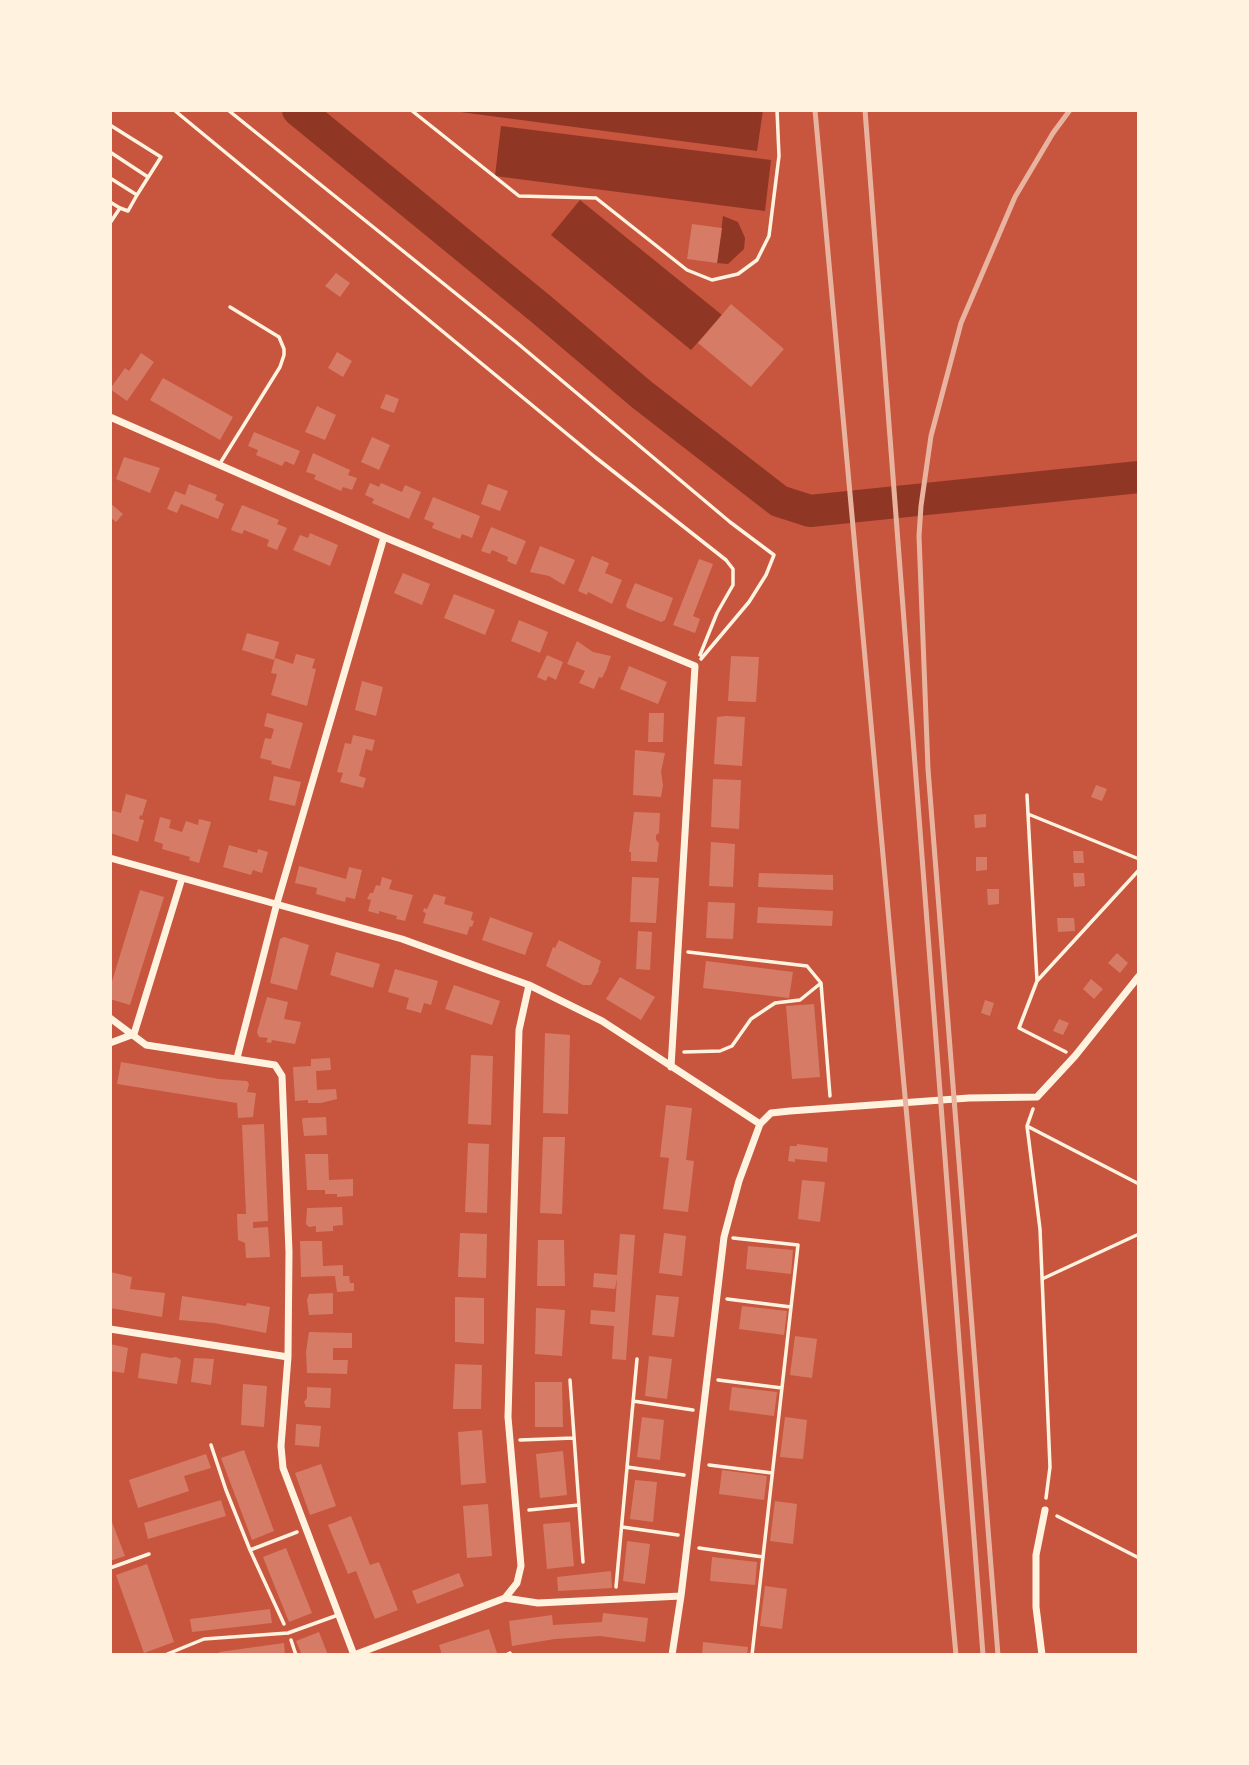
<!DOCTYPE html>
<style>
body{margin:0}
#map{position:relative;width:1249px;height:1765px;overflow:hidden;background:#c8553d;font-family:Lora,serif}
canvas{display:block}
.frame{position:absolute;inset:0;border:112px solid #fff3e0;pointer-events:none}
</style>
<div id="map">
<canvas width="1249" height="1765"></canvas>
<div class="frame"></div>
</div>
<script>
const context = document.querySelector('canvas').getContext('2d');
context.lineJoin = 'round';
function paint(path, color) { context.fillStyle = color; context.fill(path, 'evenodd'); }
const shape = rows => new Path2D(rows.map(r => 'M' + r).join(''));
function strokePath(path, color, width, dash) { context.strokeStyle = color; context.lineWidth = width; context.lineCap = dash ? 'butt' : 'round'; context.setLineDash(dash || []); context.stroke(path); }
const water = shape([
 [445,110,763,110,757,151],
 [501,126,771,160,765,211,495,176],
 [580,200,722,315,691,350,551,235],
 [723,216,738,222,745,238,744,249,728,264,717,263]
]);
const river = shape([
 [298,110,541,309,641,394,779,501,810,511,1139,477]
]);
const building = shape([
 [692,224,722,228,717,263,687,259],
 [336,273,350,283,340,297,325,286],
 [731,304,784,349,751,387,698,343],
 [337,352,352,361,343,377,328,368],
 [141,353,154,362,127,401,110,389,125,368,129,371],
 [163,378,233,417,220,440,150,400],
 [386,394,399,399,394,413,380,408],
 [317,406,336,415,325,440,305,432],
 [254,432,300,451,294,465,285,461,282,466,256,455,258,450,248,446],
 [372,437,390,445,379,470,361,462],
 [313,453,350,470,348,475,357,478,352,490,343,487,341,491,314,479,316,475,306,472],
 [124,457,160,468,150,493,116,479],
 [370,483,379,487,381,483,402,492,405,485,421,492,409,519,372,503,374,499,365,495],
 [189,484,217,495,215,500,224,504,218,519,181,504,177,513,167,509,175,491,185,495],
 [488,484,508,491,500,511,481,504],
 [433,497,480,516,472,538,462,534,460,539,432,528,434,523,424,519],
 [110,503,123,514,116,522,110,517],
 [242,505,279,520,277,524,287,528,277,550,267,546,269,540,244,530,242,534,231,530],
 [491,527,526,541,516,565,507,561,508,557,492,550,490,554,481,551],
 [310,533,338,545,330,566,293,550,300,535,308,538],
 [540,546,575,560,564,585,549,576,530,572],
 [592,556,609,563,605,573,622,580,612,604,588,592,587,595,578,591],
 [699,559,713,564,693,616,700,619,695,633,673,625],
 [403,573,430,584,422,605,394,593],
 [635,583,673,598,665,620,661,622,627,608,626,605],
 [454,594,495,610,485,635,444,618],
 [519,620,548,632,540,653,511,641],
 [247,633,279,642,274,660,242,650],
 [577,641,593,652,611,656,606,670,602,678,599,677,594,689,579,683,585,671,567,664],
 [296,654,315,659,312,668,316,669,307,706,271,695,277,674,271,673,275,658,293,664],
 [547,655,563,662,556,680,548,676,546,681,537,677],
 [731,656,759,657,756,702,728,701],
 [629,666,667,682,658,704,620,689],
 [362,681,383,687,376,716,355,710],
 [267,713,303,723,290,769,271,764,272,761,260,758,265,738,271,739,274,729,264,726],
 [649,713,664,713,663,742,648,742],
 [726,716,745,717,742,766,714,764,717,717],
 [353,735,375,740,372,751,366,749,359,776,366,778,363,788,340,782,343,773,337,772,345,743,351,744],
 [635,750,665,753,661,772,663,785,661,797,633,795],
 [274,776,301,782,295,806,269,800],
 [713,779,741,780,739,829,711,827],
 [1096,785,1107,789,1102,801,1091,797],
 [126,794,147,800,142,816,140,815,139,819,144,820,138,842,110,833,110,810,121,813],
 [634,812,660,813,659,833,656,835,656,840,659,843,657,862,631,861,631,852,629,852],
 [986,814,986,827,975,828,974,815],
 [160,817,171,820,169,828,182,832,186,821,198,825,199,819,211,822,199,863,189,860,190,857,162,849,163,844,154,841],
 [711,842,735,844,733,887,709,886],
 [229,845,257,853,258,849,268,852,262,873,253,870,251,875,223,867],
 [1073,851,1083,851,1084,863,1074,863],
 [976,857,987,857,987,870,976,871],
 [299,866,346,879,349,867,362,870,355,899,346,897,345,902,316,894,317,888,295,883],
 [759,873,833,875,833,890,758,887],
 [1073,873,1084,873,1085,886,1074,887],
 [382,877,392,880,389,889,413,895,405,921,396,919,397,916,379,911,379,914,368,911,371,900,367,899,370,893,373,893,376,885,380,886],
 [632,877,659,878,656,923,630,922],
 [987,889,999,889,999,904,988,905],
 [140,890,164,897,130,1005,110,999,110,988],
 [434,894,446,897,444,904,473,912,471,920,474,921,472,927,470,926,467,935,423,923,426,913,423,912,424,908,427,909],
 [708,902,735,903,733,939,706,938],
 [758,907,833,911,832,926,757,923],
 [490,917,533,933,525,955,482,940],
 [1057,918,1074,918,1075,931,1058,932],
 [638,931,652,932,650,970,636,969],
 [284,937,309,945,297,990,270,983,280,939],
 [559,940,601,961,598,970,599,970,591,985,583,985,546,966,553,947,555,948],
 [336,952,380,964,373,988,330,975],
 [1117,953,1128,963,1120,973,1108,963],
 [706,961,793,972,789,998,703,988],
 [395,969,438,981,431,1005,424,1003,421,1013,406,1009,409,998,388,992],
 [620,977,655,997,641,1020,606,999],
 [1091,979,1103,989,1094,999,1083,989],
 [454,985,500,1001,492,1025,445,1009],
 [267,997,288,1002,284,1019,301,1022,295,1044,272,1040,271,1043,266,1042,268,1038,259,1037,257,1032],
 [985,1000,994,1003,990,1016,981,1013],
 [814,1004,820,1077,792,1079,786,1006],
 [1059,1019,1069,1023,1063,1035,1053,1031],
 [545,1033,570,1035,568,1114,543,1113],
 [471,1055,493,1056,491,1125,468,1124],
 [330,1058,331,1070,316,1071,317,1090,336,1089,337,1099,321,1103,308,1103,308,1100,295,1101,293,1067,311,1066,311,1059],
 [121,1062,219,1079,247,1081,249,1084,247,1092,256,1093,253,1117,238,1118,237,1103,117,1084],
 [666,1105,692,1108,686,1160,694,1161,688,1212,663,1209,669,1158,660,1157],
 [326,1117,327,1135,304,1136,302,1120,303,1118],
 [264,1124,268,1221,253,1222,253,1228,268,1227,270,1257,246,1258,245,1243,238,1240,237,1214,246,1214,242,1125],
 [543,1137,565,1137,562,1214,540,1213],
 [468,1143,489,1144,487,1213,465,1212],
 [797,1144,828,1148,827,1162,795,1159,795,1162,788,1161,790,1146,797,1146],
 [305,1154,328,1154,329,1180,353,1179,353,1196,337,1197,337,1194,325,1194,325,1190,307,1190],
 [802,1180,825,1182,820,1222,798,1219],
 [342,1207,343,1225,333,1226,333,1231,316,1232,316,1226,309,1227,306,1224,307,1208],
 [460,1233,487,1234,486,1278,458,1277],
 [664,1233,686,1236,682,1276,659,1273],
 [620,1234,635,1235,626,1360,612,1359,614,1326,590,1324,591,1310,615,1312,617,1278,615,1289,593,1287,594,1273,617,1275],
 [538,1240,564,1240,565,1286,537,1286],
 [300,1241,322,1241,323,1266,343,1265,343,1276,349,1276,350,1283,354,1283,354,1291,337,1292,335,1276,301,1277],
 [748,1246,793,1250,791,1274,746,1269],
 [110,1272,132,1277,130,1289,165,1293,162,1317,110,1308],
 [333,1293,333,1314,309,1315,307,1300,309,1294],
 [656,1295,679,1297,674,1337,652,1335],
 [182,1296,246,1306,247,1303,270,1307,266,1333,214,1323,179,1320],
 [455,1297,484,1298,484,1344,455,1342],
 [742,1306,787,1311,784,1335,739,1329],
 [536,1308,565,1310,562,1356,535,1354],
 [309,1332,352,1333,352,1348,333,1348,333,1360,348,1360,347,1374,307,1373,306,1352],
 [795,1336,817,1339,812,1378,790,1375],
 [110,1344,128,1348,124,1373,110,1371],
 [144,1353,171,1358,176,1357,181,1360,177,1384,138,1378,141,1354],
 [649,1356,672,1359,667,1399,645,1396],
 [194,1358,214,1359,211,1385,191,1382],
 [455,1364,482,1365,481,1409,453,1409],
 [535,1382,562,1382,563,1427,535,1427],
 [243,1384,267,1386,264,1427,241,1425],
 [307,1387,331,1388,330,1408,306,1407,304,1402,307,1398],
 [732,1387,777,1392,774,1416,729,1410],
 [642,1417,664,1420,660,1460,637,1457],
 [785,1417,807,1420,803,1459,780,1457],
 [296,1424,321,1426,319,1447,295,1445],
 [482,1430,486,1483,461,1485,458,1432],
 [244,1450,274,1531,252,1540,221,1458],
 [563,1451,567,1495,540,1498,536,1454],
 [206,1454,211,1468,184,1476,189,1491,138,1508,129,1480],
 [321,1464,336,1506,310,1515,295,1473],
 [722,1470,767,1476,764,1500,719,1494],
 [635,1480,657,1482,653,1522,630,1519],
 [221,1500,226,1516,148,1539,144,1523],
 [775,1501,797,1504,793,1544,770,1541],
 [488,1504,492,1556,467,1558,463,1506],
 [351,1516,370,1565,379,1562,398,1610,375,1619,356,1571,348,1574,328,1525],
 [110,1517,125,1556,110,1561],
 [570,1522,574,1566,547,1569,543,1524],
 [627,1541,650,1544,645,1584,623,1581],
 [286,1548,312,1613,289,1622,263,1557],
 [712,1557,757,1562,755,1585,710,1581],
 [147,1564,174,1642,144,1653,116,1575],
 [611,1571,612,1588,558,1591,557,1577],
 [459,1573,464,1586,417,1604,412,1591],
 [765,1586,787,1589,782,1629,760,1626],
 [270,1609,272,1623,192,1632,190,1619],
 [603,1613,648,1618,645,1642,600,1636,555,1639,512,1646,509,1621,552,1615,553,1625,602,1622],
 [489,1629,497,1653,490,1655,442,1655,439,1645],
 [319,1632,328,1655,302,1655,296,1641],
 [703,1642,748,1647,747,1655,702,1655],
 [284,1643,285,1655,220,1655,219,1652]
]);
const path = shape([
 [174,110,595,457,726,560,733,569,733,585,717,613,700,655],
 [228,110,516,342,730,522,774,555,766,575,749,602,701,659],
 [110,125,161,157,137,195,110,178],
 [110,152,148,177],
 [110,202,120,208],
 [110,223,120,208,128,211,137,195],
 [1027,795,1028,814],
 [688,952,807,966,821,983,830,1096],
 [1037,981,1028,814,1139,859],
 [684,1052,720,1051,732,1046,751,1019,775,1003,800,1000,821,983],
 [1066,1052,1019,1028,1037,981,1139,870],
 [1033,1109,1027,1126,1040,1229,1050,1467,1046,1498],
 [1027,1126,1139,1184],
 [733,1238,798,1245,752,1655],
 [1042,1279,1139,1234],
 [727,1299,791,1307],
 [570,1380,583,1562],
 [718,1380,782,1388],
 [633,1401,693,1410],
 [520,1440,574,1438],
 [211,1445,226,1490,250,1550,284,1624],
 [709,1465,772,1473],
 [627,1467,684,1475],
 [529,1510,579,1505],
 [1057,1516,1139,1558],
 [622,1527,678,1535],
 [699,1548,763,1557],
 [250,1550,297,1532],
 [110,1568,149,1554],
 [616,1587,637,1359],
 [291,1640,296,1655],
 [506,1655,510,1653]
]);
const service = shape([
 [411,110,519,196,596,198,687,270,712,280,738,274,757,260,769,236,779,156,777,110],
 [219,465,280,367,284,355,284,349,279,337,230,307],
 [165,1655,204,1639,288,1633,338,1615]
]);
const minor = shape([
 [110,417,384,537,695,666,671,1067],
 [110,858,402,939,529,985,602,1021,760,1124],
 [110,1018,146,1045,275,1065,282,1076,289,1252,288,1357,281,1446,283,1468,354,1655],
 [110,1043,134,1034,182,878],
 [237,1058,277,903,384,537],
 [110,1329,288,1357],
 [505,1598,538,1603,681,1596],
 [354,1655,505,1598,517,1583,521,1566,508,1417,519,1030,529,985],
 [672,1655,681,1596,724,1237,739,1181,760,1124,771,1113,790,1111,969,1098,1037,1097,1075,1056,1139,976],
 [1042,1655,1036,1607,1036,1555,1045,1510]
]);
const rail = shape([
 [815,110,956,1655],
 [865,110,983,1655],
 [998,1655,928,769,919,536,921,506,931,436,961,323,1015,197,1053,133,1070,110]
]);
paint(water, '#8f3625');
strokePath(river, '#8f3625', 32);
paint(building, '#d67c66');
strokePath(path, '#fff3e0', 3.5);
strokePath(service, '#fff3e0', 3.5);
strokePath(minor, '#fff3e0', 7);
strokePath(rail, '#e9b49f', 5);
</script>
